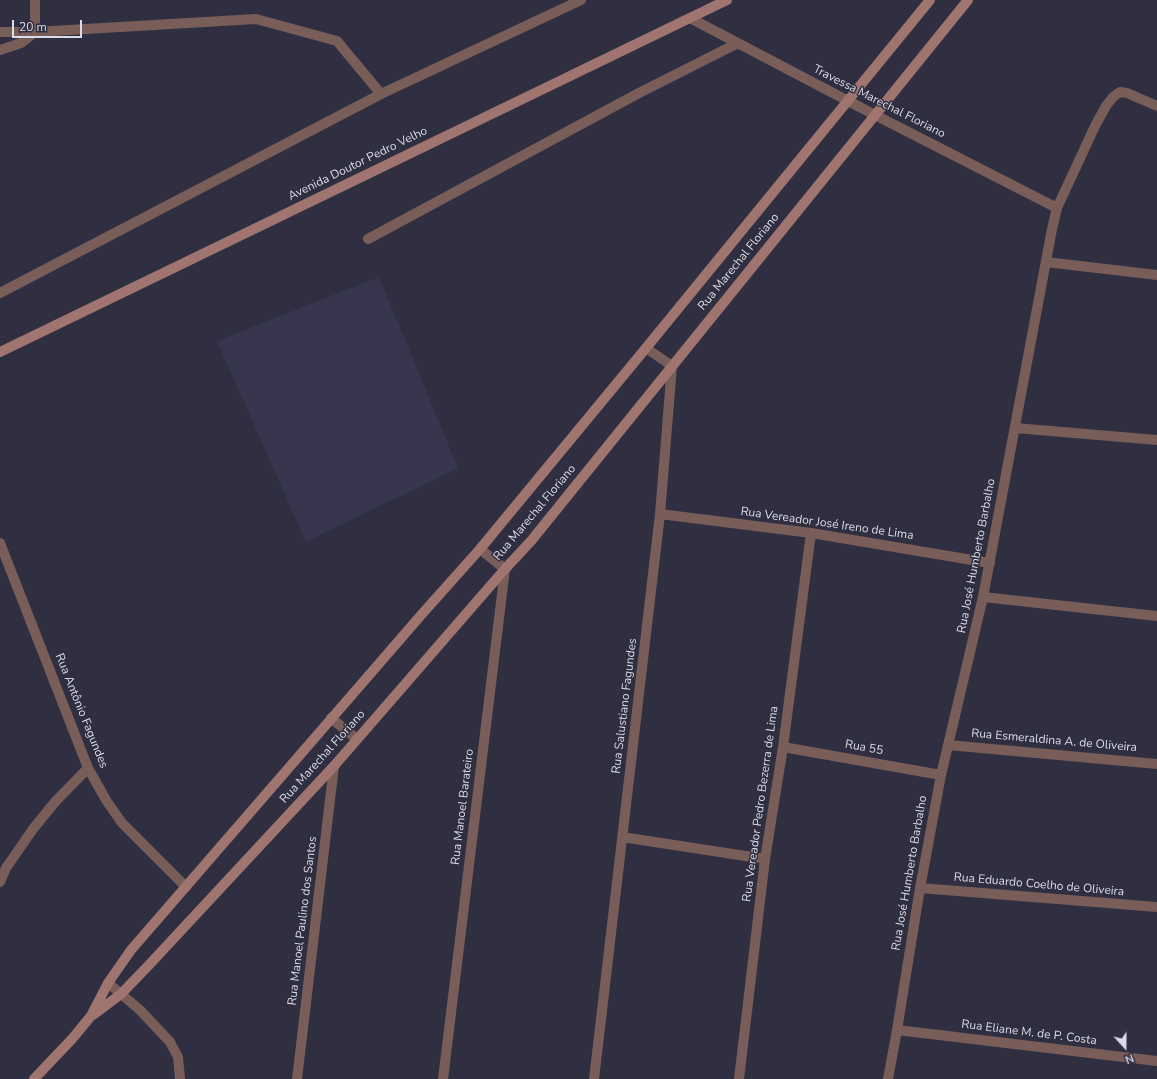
<!DOCTYPE html>
<meta charset="utf-8">
<style>
body{margin:0}
#map{position:relative;width:1157px;height:1079px;overflow:hidden;background:#2f2f41;font-family:"Nunito Sans",sans-serif}
canvas{display:block}
.north{position:absolute;left:1105px;top:1027px;width:40px;height:40px;-webkit-text-stroke:3px #2f2f41;paint-order:stroke;rotate:159deg;font-size:11px;font-weight:700;line-height:16px;text-align:center;color:#dcdce8}
.north::after{content:'';display:block;margin:auto;width:14px;height:18px;background:#dcdce8;clip-path:polygon(50% 0,100% 100%,50% 72%,0 100%)}
.scale{position:absolute;left:12px;top:20px;width:70px;height:18px;box-sizing:border-box;border:2px solid #dcdce8;border-top:0;padding-left:5px;font-size:12px;line-height:14px;white-space:nowrap;color:#dcdce8;-webkit-text-stroke:3px #2f2f41;paint-order:stroke}
</style>
<div id="map">
<canvas width="1157" height="1079"></canvas>
<div class="north">N</div>
<div class="scale">20 m</div>
</div>
<script>
const context = document.querySelector('canvas').getContext('2d');
context.lineJoin = 'round';
function paint(path, color) { context.fillStyle = color; context.fill(path, 'evenodd'); }
const shape = rows => new Path2D(rows.map(r => 'M' + r).join(''));
function strokePath(path, color, width, dash) { context.strokeStyle = color; context.lineWidth = width; context.lineCap = dash ? 'butt' : 'round'; context.setLineDash(dash || []); context.stroke(path); }
function write(font, color, halo, rows, align = 'center') {
  context.font = font + ' "Nunito Sans",sans-serif'; context.lineWidth = 3; context.setLineDash([]); context.textBaseline = 'middle'; context.strokeStyle = halo; context.fillStyle = color; for (const [text, x, y, turn = 0] of rows) {
    context.save(); context.translate(x, y); context.rotate((+turn || 0) * Math.PI / 180); context.textAlign = isNaN(turn) ? turn : align; if (halo) context.strokeText(text, 0, 0); context.fillText(text, 0, 0); context.restore();
  }
}
const built = shape([
 [379,277,458,468,306,542,217,341]
]);
const street = shape([
 [690,18,875,115,1057,208],
 [0,32,35,32,256,19,337,41,381,94],
 [0,50,21,43,35,32,35,0],
 [368,239,639,93,738,43],
 [1046,262,1157,275],
 [0,293,381,94,581,0],
 [1015,428,1157,440],
 [660,514,811,533,990,563],
 [0,543,88,768,106,800,122,823,186,887],
 [983,597,1157,616],
 [331,718,357,739],
 [948,745,1157,764],
 [783,747,941,775],
 [622,837,765,859],
 [0,882,6,868,33,829,55,802,88,768],
 [920,888,1157,907],
 [108,983,140,1010,170,1042,178,1057,180,1079],
 [897,1030,1157,1061],
 [297,1079,334,766],
 [443,1079,505,569,480,549],
 [594,1079,660,514,672,366,646,348],
 [739,1079,765,859,783,747,811,533],
 [888,1079,897,1030,920,888,941,775,983,597,1052,229,1057,208,1095,126,1106,106,1113,97,1120,92,1127,93,1157,106]
]);
const secondary = shape([
 [0,352,727,0],
 [93,1015,121,994,148,966,334,766,505,569,531,541,968,0],
 [34,1079,72,1039,91,1016,108,983,131,950,422,614,480,549,646,348,930,0]
]);
const streetNames = [
 ["Travessa Marechal Floriano",879,102,27],
 ["Avenida Doutor Pedro Velho",358,164,-26],
 ["Rua Marechal Floriano",739,262,-51],
 ["Rua Marechal Floriano",535,513,-50],
 ["Rua Vereador José Ireno de Lima",827,524,8],
 ["Rua José Humberto Barbalho",977,556,-79],
 ["Rua Salustiano Fagundes",625,706,-83],
 ["Rua Antônio Fagundes",81,711,68],
 ["Rua Esmeraldina A. de Oliveira",1054,741,5],
 ["Rua 55",864,748,10],
 ["Rua Marechal Floriano",323,757,-48],
 ["Rua Vereador Pedro Bezerra de Lima",761,804,-82],
 ["Rua Manoel Barateiro",463,807,-83],
 ["Rua José Humberto Barbalho",910,873,-80],
 ["Rua Eduardo Coelho de Oliveira",1039,885,5],
 ["Rua Manoel Paulino dos Santos",303,921,-83],
 ["Rua Eliane M. de P. Costa",1029,1033,7]
];
paint(built, '#37364e');
strokePath(street, '#795d59', 10);
strokePath(secondary, '#a0746f', 10);
write('12px', '#dcdce8', '#2f2f41', streetNames);
</script>
